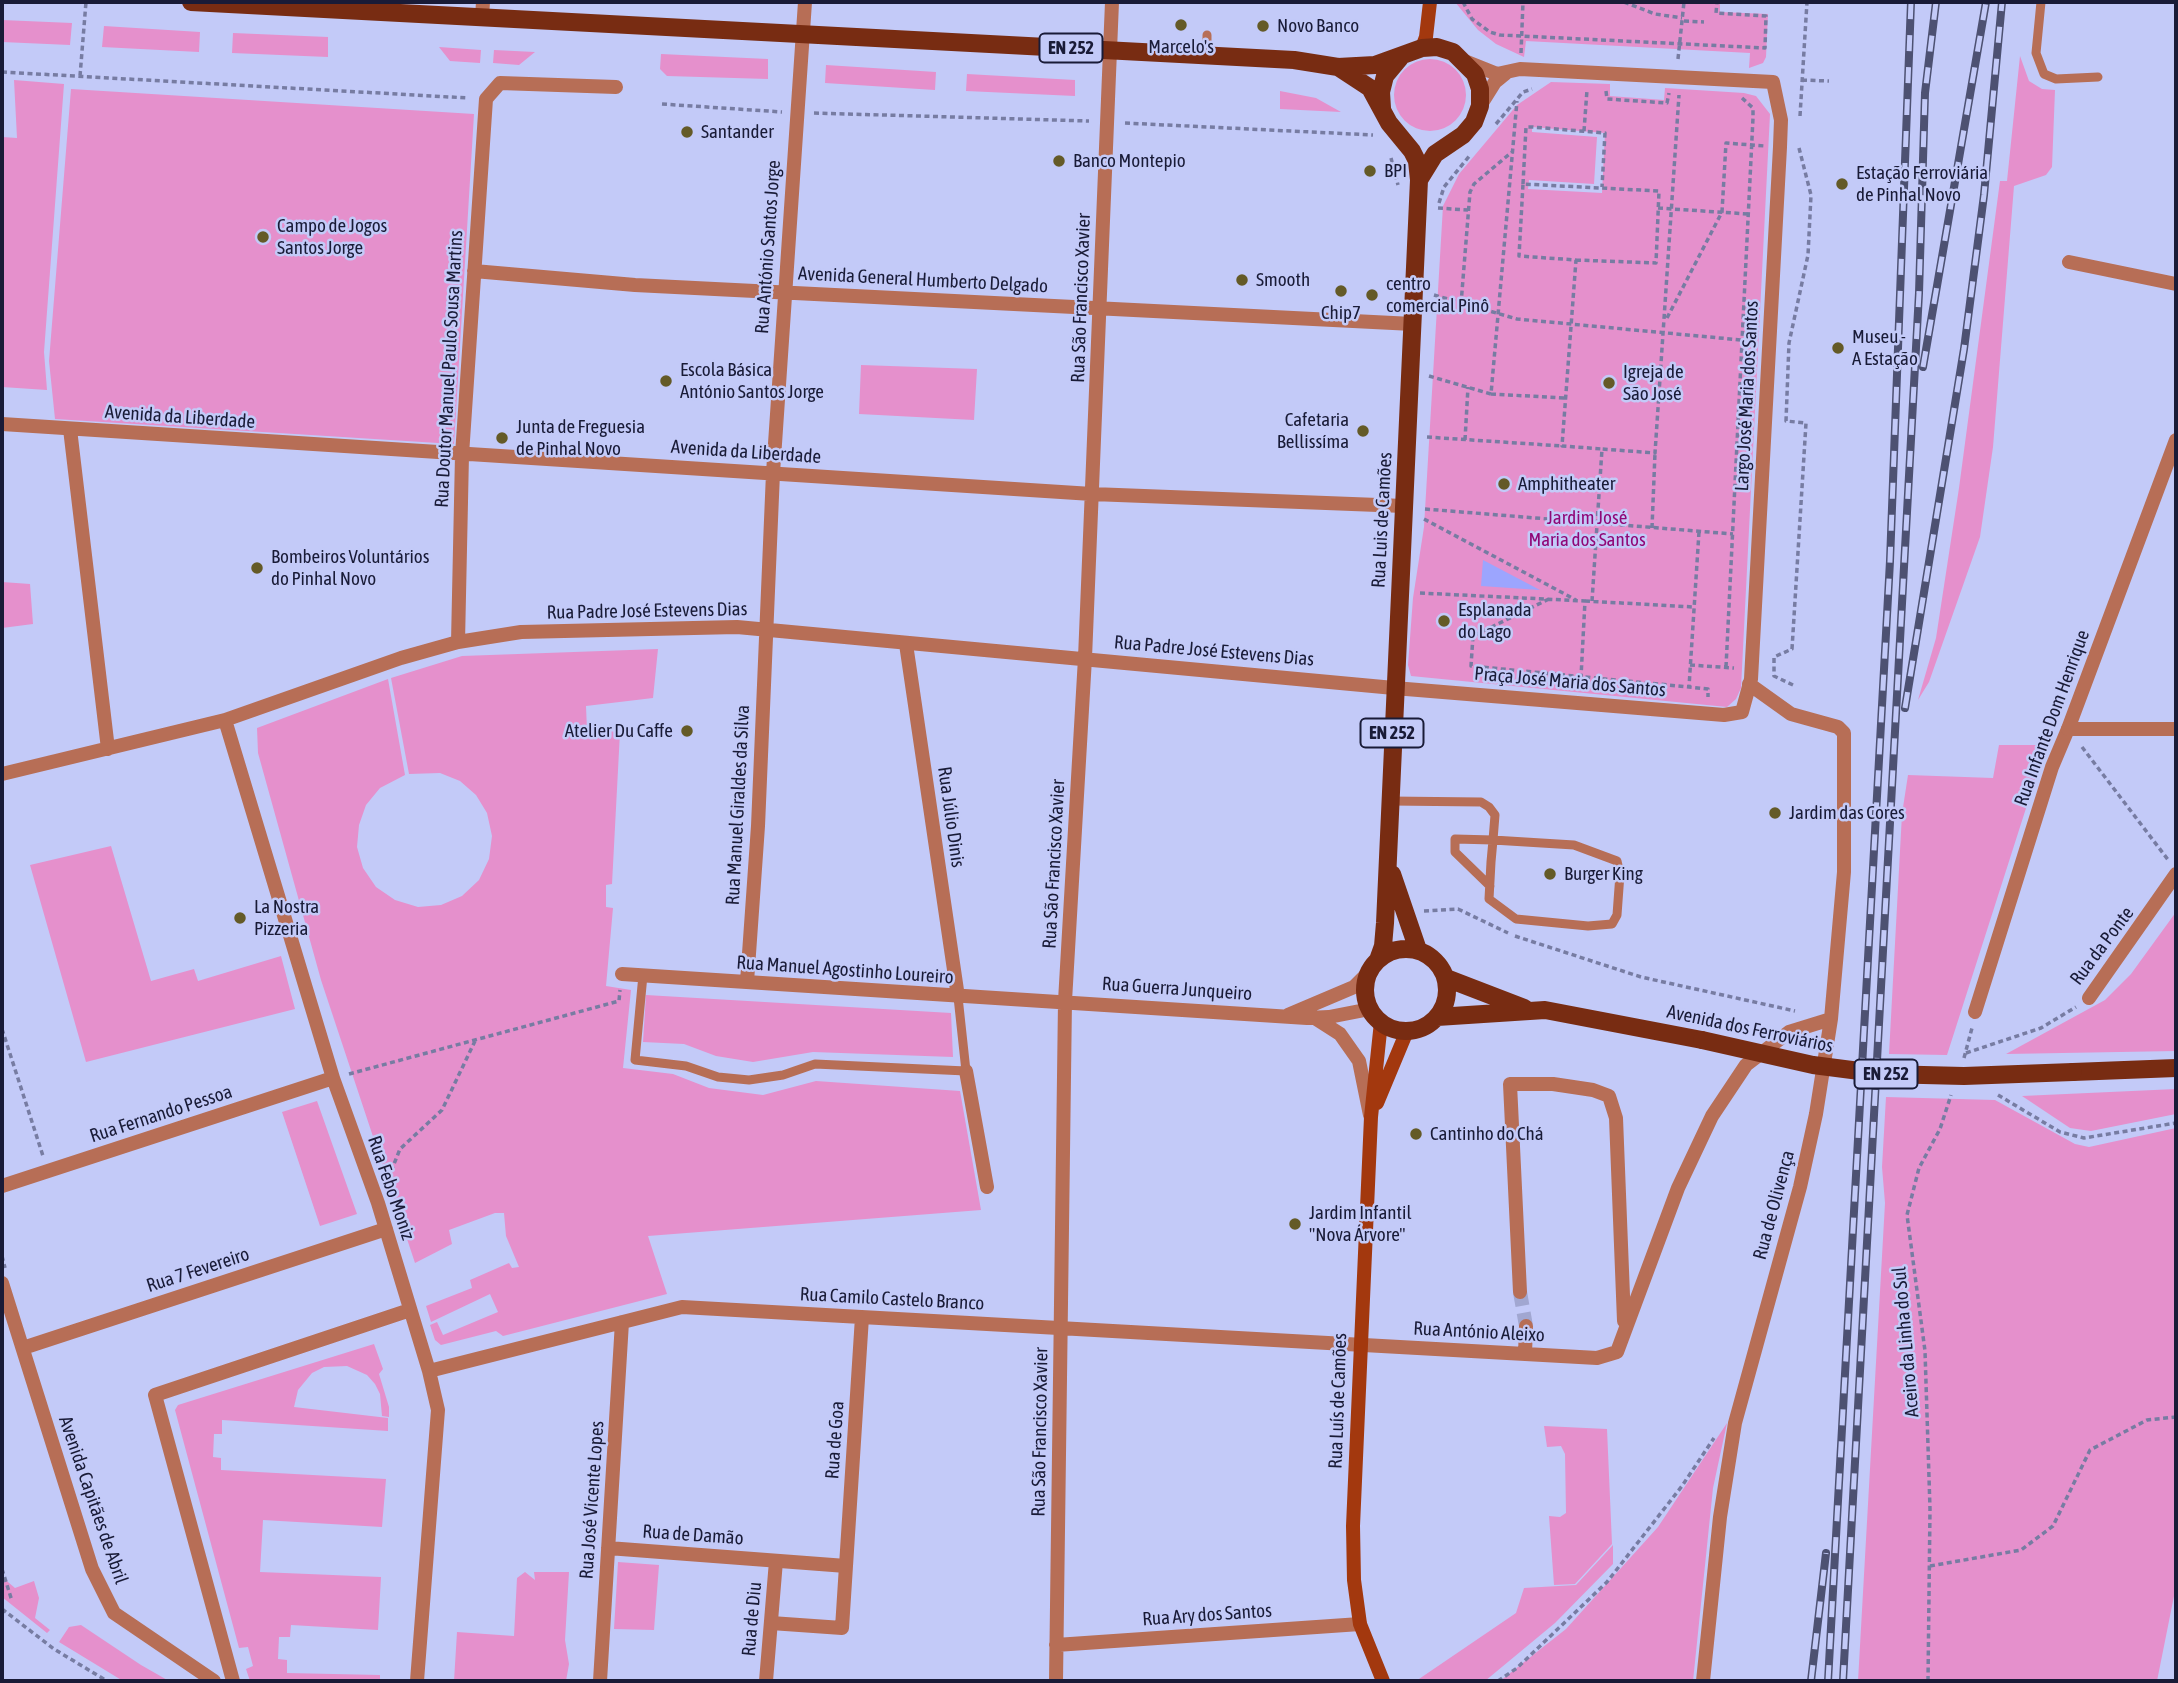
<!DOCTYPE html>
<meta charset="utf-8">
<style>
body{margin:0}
#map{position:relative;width:2178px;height:1683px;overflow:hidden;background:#c3caf8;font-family:"Asap Condensed",sans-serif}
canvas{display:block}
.frame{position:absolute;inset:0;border:4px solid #191b37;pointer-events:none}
</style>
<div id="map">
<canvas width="2178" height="1683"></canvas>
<div class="frame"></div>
</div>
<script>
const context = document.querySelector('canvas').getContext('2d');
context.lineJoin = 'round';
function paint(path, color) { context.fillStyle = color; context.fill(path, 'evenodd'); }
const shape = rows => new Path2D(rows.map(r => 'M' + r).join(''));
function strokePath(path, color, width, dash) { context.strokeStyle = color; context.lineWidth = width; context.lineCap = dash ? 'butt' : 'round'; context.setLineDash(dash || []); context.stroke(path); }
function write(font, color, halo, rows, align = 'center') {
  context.font = font + ' "Asap Condensed",sans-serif'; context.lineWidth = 5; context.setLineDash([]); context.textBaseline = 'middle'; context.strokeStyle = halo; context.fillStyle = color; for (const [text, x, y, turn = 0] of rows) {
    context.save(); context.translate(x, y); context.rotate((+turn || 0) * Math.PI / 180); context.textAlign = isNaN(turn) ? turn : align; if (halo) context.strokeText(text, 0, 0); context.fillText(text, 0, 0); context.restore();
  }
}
const green = shape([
 [1455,2,1720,2,1720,12,1768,14,1766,57,1763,63,1749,68,1750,53,1526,41,1524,57,1496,44,1478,30],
 [2,20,72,23,70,45,2,42],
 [104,26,200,32,199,52,102,47],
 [233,33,328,37,328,57,232,53],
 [439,47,481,50,480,63,450,61],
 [494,50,535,52,519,65,493,63],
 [661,54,768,59,768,79,667,76,660,69],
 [2020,56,2029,81,2042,89,2055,90,2052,167,2046,175,2014,186,1993,447,1980,537,1929,682,1918,700,1936,638,1959,488,2000,181,2007,181],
 '1394 95a36 36 0 1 1 72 0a36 36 0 1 1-72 0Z',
 [826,65,936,72,935,90,825,83],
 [967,74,1075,80,1075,96,966,91],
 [14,80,64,84,44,352,47,390,2,387,2,137,17,138],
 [1551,82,1610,84,1610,96,1664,100,1665,88,1744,93,1756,96,1770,114,1741,688,1736,699,1727,707,1411,676,1408,665,1413,598,1424,527,1443,206,1459,174,1517,105],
 [1532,127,1605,133,1602,193,1528,189,1529,180,1594,184,1597,137,1532,132],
 [71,89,474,114,454,444,55,419,49,361],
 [1280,91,1316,98,1341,112,1280,109],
 [861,365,977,369,974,420,859,414],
 [2,582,30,584,33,624,2,628],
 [658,649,653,698,586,706,587,730,620,732,612,884,606,885,606,907,613,908,606,986,631,990,623,1068,673,1074,709,1088,763,1095,816,1081,960,1091,981,1210,648,1236,667,1294,503,1336,496,1331,441,1345,435,1340,430,1325,437,1322,443,1335,498,1312,490,1294,431,1322,426,1306,472,1288,470,1280,509,1263,512,1268,519,1267,506,1236,504,1213,495,1213,449,1230,452,1244,415,1263,321,980,258,753,257,728,388,679,405,775,380,788,366,805,359,825,357,847,363,868,376,887,395,900,418,907,441,905,462,896,479,880,489,859,492,836,487,813,476,795,460,781,440,773,409,774,391,678,462,656],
 [1999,745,2041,745,2044,752,1947,1055,1889,1054,1902,814,1908,775,1993,778],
 [111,846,151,981,194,969,198,981,281,956,295,1009,86,1062,30,865],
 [2176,912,2176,1051,2006,1054,2105,1000,2131,974],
 [646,995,951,1013,953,1057,813,1052,753,1062,716,1056,684,1044,643,1042],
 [2176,1089,2176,1114,2091,1131,2070,1128,2022,1096],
 [1886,1097,1995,1100,2075,1144,2089,1147,2176,1128,2176,1586,2157,1681,1858,1681,1885,1203,1882,1167],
 [317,1101,357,1214,320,1226,282,1112],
 [374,1344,383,1369,379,1374,389,1407,389,1417,382,1416,380,1394,375,1384,367,1375,347,1366,324,1367,312,1373,298,1390,294,1407,388,1418,388,1431,222,1420,222,1434,214,1434,213,1457,221,1458,221,1470,386,1479,382,1527,263,1520,260,1572,381,1577,378,1630,291,1625,290,1637,279,1637,278,1659,287,1660,287,1673,380,1675,380,1681,250,1681,246,1669,253,1666,248,1647,239,1648,175,1410,178,1405],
 [1727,1423,1713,1488,1693,1681,1500,1681,1566,1629,1658,1527],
 [1544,1426,1607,1429,1612,1544,1575,1584,1554,1585,1549,1516,1560,1517,1566,1513,1565,1454,1561,1446,1547,1447],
 [1613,1545,1613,1564,1555,1623,1485,1681,1416,1681,1516,1613,1524,1588,1576,1585],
 [618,1562,659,1565,654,1630,614,1629],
 [525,1572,535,1580,534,1572,569,1572,565,1640,569,1664,566,1681,454,1681,457,1632,514,1636,517,1578],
 [2,1577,15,1588,34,1581,39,1598,35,1618,50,1630,47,1633,2,1597],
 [81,1625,141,1665,169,1681,123,1681,59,1642,69,1627]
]);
const water = shape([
 [1483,560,1540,590,1481,586]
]);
const minorTunnel = shape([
 [1520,1292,1526,1326]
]);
const path = shape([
 [1463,2,1472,19,1490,32,1500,35,1765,48,1766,16,1716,13,1717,2],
 [1624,2,1655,14,1682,18],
 [1684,21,1704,22],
 [1521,53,1523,2],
 [1678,59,1684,2],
 [2,72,468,98],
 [80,76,86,2],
 [1802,80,1829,81],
 [1606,91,1607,99,1667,103,1669,93],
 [662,104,782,112],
 [814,113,1089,121],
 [1800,116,1807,2],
 [1125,123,1373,135],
 [1496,124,1523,92,1532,89],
 [1584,131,1587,90],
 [1391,158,1398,185],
 [1523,184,1526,127,1532,127,1605,133,1602,187],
 [1439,203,1444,187,1471,154],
 [1438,208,1468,210],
 [1658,208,1748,214],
 [1576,260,1656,263,1659,191,1523,184,1519,256,1576,260,1562,446,1602,449],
 [1434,295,1517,319,1752,341],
 [1461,304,1470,192,1474,184,1513,151],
 [1667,318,1722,212,1726,143,1765,146],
 [1429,376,1491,394,1517,101],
 [1491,394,1565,398],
 [1427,437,1562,446],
 [1465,440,1468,387],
 [1425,509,1733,534],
 [1424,519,1576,600],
 [1652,528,1655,453],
 [1699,532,1689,687,1708,689,1708,697],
 [1420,593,1585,601,1581,677],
 [1549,599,1473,636,1471,666,1689,687],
 [1585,601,1694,607],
 [1592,601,1602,449,1655,453,1679,95],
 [1690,665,1734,668],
 [1726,667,1753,118,1753,108,1742,98],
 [1793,685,1774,676,1774,657,1792,649,1806,423,1786,421,1789,343,1808,255,1811,195,1799,148],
 [2082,747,2169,861],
 [1424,911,1458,909,1508,933],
 [1515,936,1641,977,1795,1011],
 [2,1029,43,1156],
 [1966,1053,2041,1028,2076,1007],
 [1964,1058,1972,1028],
 [349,1074,619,1001,620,990],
 [1998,1095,2060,1132,2084,1138,2176,1123],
 [388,1179,400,1149,442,1110,475,1041],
 [2,1256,5,1268],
 [1930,1566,2021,1550,2053,1526,2090,1450,2147,1420,2176,1417],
 [2,1569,12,1601],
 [2,1609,54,1649,107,1681],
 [1498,1681,1517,1668,1607,1582,1682,1486,1714,1438],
 [1928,1681,1930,1509,1925,1351,1907,1215,1919,1168,1940,1129,1951,1095]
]);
const service = shape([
 [2041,2,2036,53,2044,74,2056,79,2098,77],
 [1207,55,1207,35],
 [1390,801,1481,802,1489,807,1495,815,1493,840,1491,862,1489,899,1516,919,1588,926,1612,924,1617,915,1620,874,1617,861,1574,845,1493,840,1455,839,1455,852,1490,886],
 [643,975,635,1060,686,1066,718,1077,749,1080,783,1075,815,1064,966,1071,958,997]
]);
const minor = shape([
 [482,17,483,2],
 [1480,106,1495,82,1506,73],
 [2069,262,2176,284],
 [474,271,635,285,1413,324],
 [2,424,1092,494,1404,506],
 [70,429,108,749],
 [458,642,462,455,486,99,500,83,616,87],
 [906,644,958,997],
 [225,720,333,1078,378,1203,429,1371,438,1410,417,1681],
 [2,774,225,720,401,658,458,642,521,632,737,627,1394,688,1724,715,1742,712,1751,679,1780,147,1781,120,1773,82,1520,69,1497,74,1467,62],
 [622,974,1307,1018,1329,1017,1370,1009],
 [747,982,758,826,773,473,805,2],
 [2089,998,2176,874],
 [1975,1012,2052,767,2068,729],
 [1288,1015,1354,987,1370,971],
 [1315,1018,1340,1034,1359,1061,1370,1115],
 [966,1071,987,1187],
 [2,1186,333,1078],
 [2,1283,92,1569,114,1613,214,1681],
 [1520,1292,1510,1084,1553,1084,1593,1090,1609,1096,1616,1118,1624,1321],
 [23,1348,386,1229],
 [1525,1354,1526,1326],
 [429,1371,682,1307,1597,1358,1617,1352,1678,1188,1712,1116,1746,1065,1789,1032,1831,1019],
 [608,1548,846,1566],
 [771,1623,842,1628,862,1317],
 [1056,1645,1360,1624],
 [233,1681,155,1395,410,1310],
 [600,1681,622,1322],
 [766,1681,776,1561],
 [1056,1681,1065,1001,1085,658,1112,2],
 [1703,1681,1720,1517,1735,1423,1800,1187,1816,1114,1831,1019,1844,872,1844,733,1838,727,1791,714,1749,684]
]);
const tertiary = shape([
 [2176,440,2068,729,2176,729]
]);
const secondary = shape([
 [1422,48,1426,37,1430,2],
 [1381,1022,1371,1117,1353,1526,1354,1580,1360,1624,1383,1681],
 [1377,1103,1407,1031]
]);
const primary = shape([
 [191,2,1294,60,1338,67,1370,88,1389,123,1412,151,1417,161,1419,180,1385,923,1383,946,1378,960],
 [1338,67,1375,65,1422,48,1437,47,1453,52,1475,74,1480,89,1480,106,1474,122,1463,135,1435,154,1419,180],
 [1382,108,1381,92,1385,76,1400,58],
 [1392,874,1418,950],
 '1365 990a41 41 0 1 1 82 0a41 41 0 1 1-82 0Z',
 [1446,978,1524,1008],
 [1437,1017,1545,1010,1702,1040],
 [2073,1072,2176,1068]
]);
const rail = shape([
 [1923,367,1986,2],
 [1905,708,1964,349,1984,195,2002,2],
 [1811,1681,1826,1553],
 [1828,1681,1890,561,1911,2],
 [1843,1681,1919,293,1925,93,1936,2]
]);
const primaryBridge = shape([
 [1702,1040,1813,1065,1883,1074,1964,1076,2073,1072]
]);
const markers = [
 [1181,25,7,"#645a27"],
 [1263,26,7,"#645a27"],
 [687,132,7,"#645a27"],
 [1059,161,7,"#645a27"],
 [1370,171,7,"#645a27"],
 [1842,184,7,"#645a27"],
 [263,237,7,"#645a27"],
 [1242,280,7,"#645a27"],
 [1341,291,7,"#645a27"],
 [1372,295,7,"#645a27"],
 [1838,348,7,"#645a27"],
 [666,381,7,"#645a27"],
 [1609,383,7,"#645a27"],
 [1363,431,7,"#645a27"],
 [502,438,7,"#645a27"],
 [1504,484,7,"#645a27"],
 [257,568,7,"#645a27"],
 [1444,621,7,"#645a27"],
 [687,731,7,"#645a27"],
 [1775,813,7,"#645a27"],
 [1550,874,7,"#645a27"],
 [240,918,7,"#645a27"],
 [1416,1134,7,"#645a27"],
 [1295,1224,7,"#645a27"]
];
const shields = [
 [1071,48,63],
 [1392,733,63],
 [1886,1074,63]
];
const shieldNames = [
 ["EN 252",1071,48],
 ["EN 252",1392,733],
 ["EN 252",1886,1074]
];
const poiNames = [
 ["Novo Banco",1277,26],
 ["Marcelo's",1181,47,"center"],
 ["Santander",701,132],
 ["Banco Montepio",1073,161],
 ["BPI",1384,171],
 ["Estação Ferroviária",1856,173],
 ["de Pinhal Novo",1856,195],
 ["Campo de Jogos",277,226],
 ["Santos Jorge",277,248],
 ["Smooth",1256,280],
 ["centro",1386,284],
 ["comercial Pinô",1386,306],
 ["Chip7",1341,313,"center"],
 ["Museu -",1852,337],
 ["A Estação",1852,359],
 ["Escola Básica",680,370],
 ["António Santos Jorge",680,392],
 ["Igreja de",1623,372],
 ["São José",1623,394],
 ["Cafetaria",1349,420,"right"],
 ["Bellissíma",1349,442,"right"],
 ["Junta de Freguesia",516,427],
 ["de Pinhal Novo",516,449],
 ["Amphitheater",1518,484],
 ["Bombeiros Voluntários",271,557],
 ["do Pinhal Novo",271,579],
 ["Esplanada",1458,610],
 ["do Lago",1458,632],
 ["Atelier Du Caffe",673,731,"right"],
 ["Jardim das Cores",1789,813],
 ["Burger King",1564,874],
 ["La Nostra",254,907],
 ["Pizzeria",254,929],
 ["Cantinho do Chá",1430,1134],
 ["Jardim Infantil",1309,1213],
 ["\"Nova Árvore\"",1309,1235]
];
const streetNames = [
 ["Rua António Santos Jorge",768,247,-86],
 ["Avenida General Humberto Delgado",923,280,3],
 ["Rua São Francisco Xavier",1081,298,-88],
 ["Rua Doutor Manuel Paulo Sousa Martins",449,369,-87],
 ["Largo José Maria dos Santos",1747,396,-87],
 ["Avenida da Liberdade",180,417,4],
 ["Avenida da Liberdade",746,452,4],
 ["Rua Luis de Camões",1382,520,-87],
 ["Rua Padre José Estevens Dias",647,611,-1],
 ["Rua Padre José Estevens Dias",1214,651,5],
 ["Praça José Maria dos Santos",1570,682,5],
 ["Rua Infante Dom Henrique",2052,718,-70],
 ["Rua Manuel Giraldes da Silva",738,805,-87],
 ["Rua Júlio Dinis",951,817,82],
 ["Rua São Francisco Xavier",1054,864,-87],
 ["Rua da Ponte",2102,946,-53],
 ["Rua Manuel Agostinho Loureiro",845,970,4],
 ["Rua Guerra Junqueiro",1177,989,4],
 ["Avenida dos Ferroviários",1750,1029,12],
 ["Rua Fernando Pessoa",161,1114,-18],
 ["Rua Febo Moniz",391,1188,71],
 ["Rua de Olivença",1774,1205,-75],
 ["Rua 7 Fevereiro",198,1270,-18],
 ["Rua Camilo Castelo Branco",892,1299,3],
 ["Rua António Aleixo",1479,1332,3],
 ["Aceiro da Linha do Sul",1906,1342,-95],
 ["Rua Luís de Camões",1338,1401,-88],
 ["Rua São Francisco Xavier",1040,1432,-89],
 ["Rua de Goa",835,1440,-86],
 ["Avenida Capitães de Abril",93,1500,71],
 ["Rua José Vicente Lopes",592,1500,-86],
 ["Rua de Damão",693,1535,4],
 ["Rua Ary dos Santos",1207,1615,-4],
 ["Rua de Diu",752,1619,-85]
];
const parkNames = [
 ["Jardim José",1587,518],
 ["Maria dos Santos",1587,540]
];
paint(green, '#e590cc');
paint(water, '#9ca5fe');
strokePath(minorTunnel, '#a1a7d1', 14, [14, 7]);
strokePath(path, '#777ca2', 3.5, [5, 3.5]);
strokePath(service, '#b76e56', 9);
strokePath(minor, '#b76e56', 14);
strokePath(tertiary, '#b76e56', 14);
strokePath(secondary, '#a3380e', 14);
strokePath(primary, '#782c12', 18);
strokePath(rail, '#4d5172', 8);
strokePath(rail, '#c3caf8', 5, [16]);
strokePath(primaryBridge, '#782c12', 18);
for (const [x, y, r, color] of markers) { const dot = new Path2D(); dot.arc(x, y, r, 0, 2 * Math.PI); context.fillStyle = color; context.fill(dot); strokePath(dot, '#c3caf8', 2.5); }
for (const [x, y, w] of shields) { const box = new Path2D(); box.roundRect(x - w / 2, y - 14.5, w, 29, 5); context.fillStyle = '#c3caf8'; context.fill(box); strokePath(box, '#191b37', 2); }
write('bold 18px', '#191b37', null, shieldNames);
write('19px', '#191b37', '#c3caf8', poiNames, 'left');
write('19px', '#191b37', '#c3caf8', streetNames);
write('19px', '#900777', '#c3caf8', parkNames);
</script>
